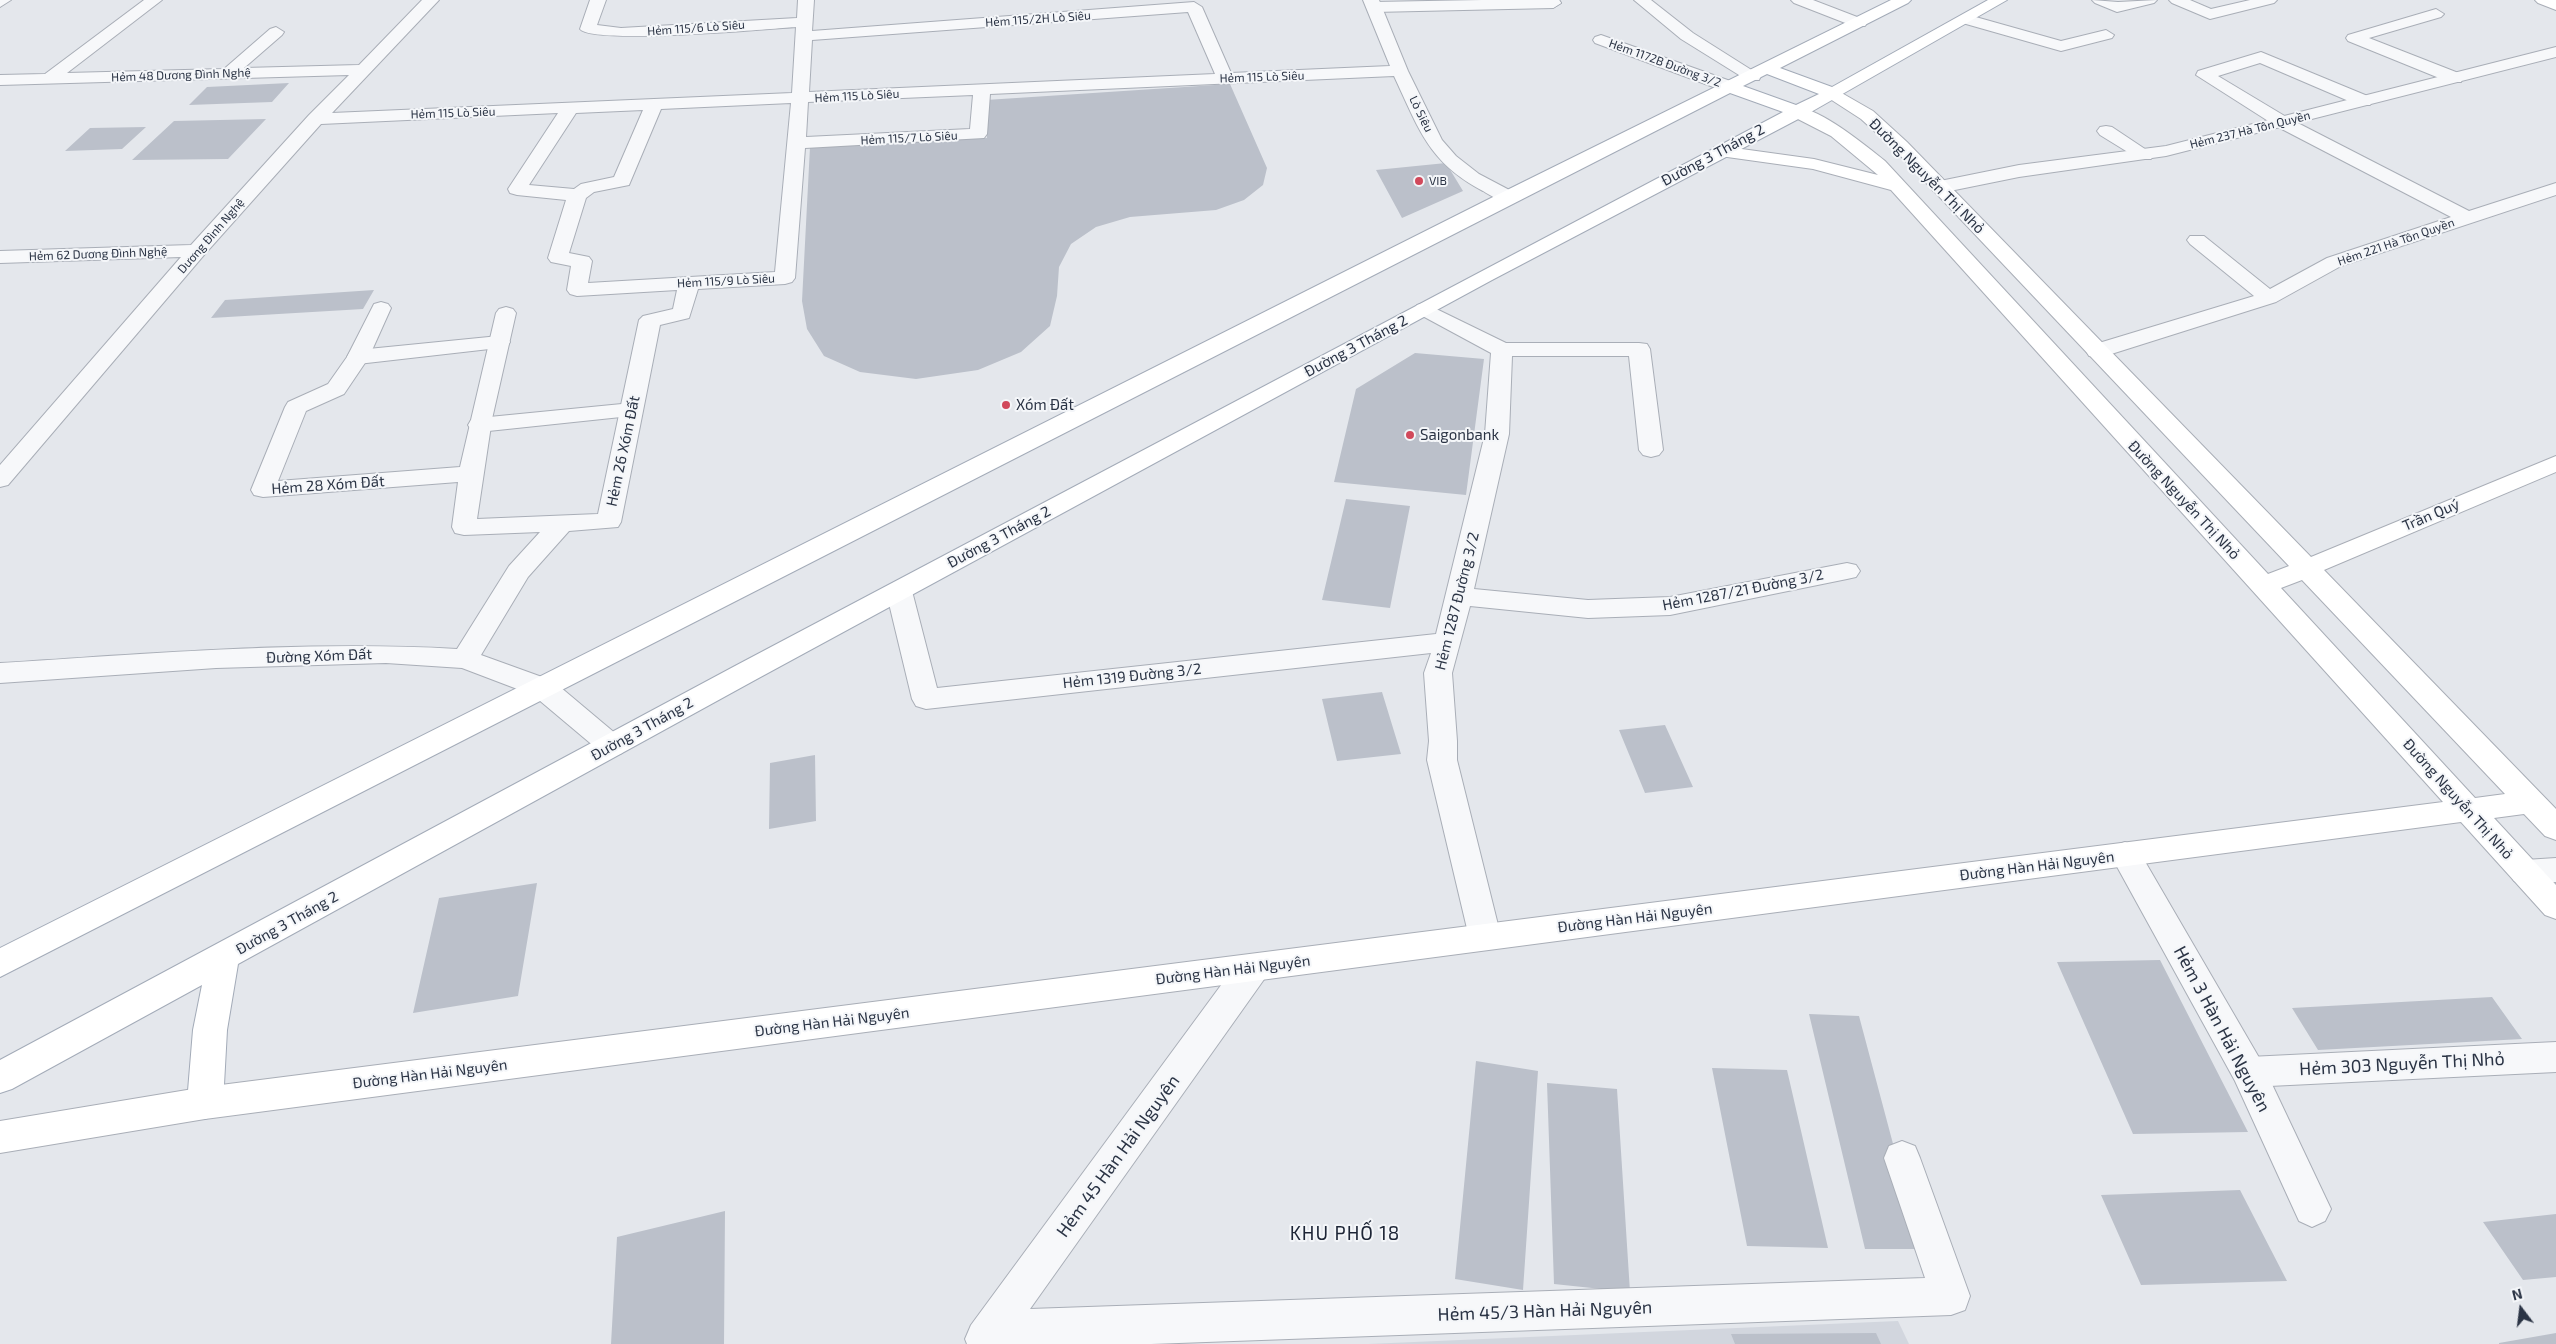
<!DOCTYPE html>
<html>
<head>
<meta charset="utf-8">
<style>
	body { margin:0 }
	#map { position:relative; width:2556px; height:1344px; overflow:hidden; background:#e4e7ec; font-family:"Exo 2",sans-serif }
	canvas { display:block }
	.north { position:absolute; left:2496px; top:1284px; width:50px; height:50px; -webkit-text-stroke:4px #f4f6f9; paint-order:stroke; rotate:345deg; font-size:14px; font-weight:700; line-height:20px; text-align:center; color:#2b3445 }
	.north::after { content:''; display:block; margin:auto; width:18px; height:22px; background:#2b3445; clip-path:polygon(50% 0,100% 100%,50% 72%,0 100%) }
</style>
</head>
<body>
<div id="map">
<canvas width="2556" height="1344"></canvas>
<div class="north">N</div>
</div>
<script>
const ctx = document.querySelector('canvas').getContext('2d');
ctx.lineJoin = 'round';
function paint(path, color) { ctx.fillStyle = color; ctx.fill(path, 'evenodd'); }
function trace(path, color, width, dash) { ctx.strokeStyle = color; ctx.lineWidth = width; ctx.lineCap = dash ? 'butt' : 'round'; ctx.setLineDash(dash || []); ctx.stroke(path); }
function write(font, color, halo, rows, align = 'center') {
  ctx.font = font + ' "Exo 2",sans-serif'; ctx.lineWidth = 4; ctx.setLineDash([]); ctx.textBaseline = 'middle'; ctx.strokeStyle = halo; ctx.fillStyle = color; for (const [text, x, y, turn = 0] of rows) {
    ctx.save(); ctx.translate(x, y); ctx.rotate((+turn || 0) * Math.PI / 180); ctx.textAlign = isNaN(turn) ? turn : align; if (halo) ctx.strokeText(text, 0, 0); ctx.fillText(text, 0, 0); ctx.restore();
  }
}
paint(new Path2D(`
	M1898 1321 1909 1344H1368Z`), '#d2d6de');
paint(new Path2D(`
	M289 83 272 102 189 105 207 87Z
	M1230 84 1267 168 1263 185 1244 200 1216 210 1130 217 1096 227 1071 244 1059 267 1057 296 1050 326 1021 352 978 370 916 379 860 372 824 356 807 329 802 301 810 147 987 138 986 100Z
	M266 119 228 159 132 160 174 121Z
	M146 127 122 149 65 151 90 128Z
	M1446 163 1463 191 1402 218 1376 170Z
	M374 290 363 309 211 318 225 300Z
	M1415 353 1484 359 1466 495 1334 482 1356 389Z
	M1346 499 1410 506 1390 608 1322 600Z
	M1382 692 1401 754 1337 761 1322 699Z
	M1665 725 1693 787 1645 793 1619 730Z
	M815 755 816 821 769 829 770 763Z
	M537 883 518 996 413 1013 439 898Z
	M2160 960 2248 1132 2133 1134 2057 962Z
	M2492 997 2522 1039 2318 1050 2292 1008Z
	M1809 1014 1859 1016 1921 1249H1865Z
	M1476 1061 1538 1071 1523 1290 1455 1279Z
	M1712 1068 1787 1070 1828 1248 1747 1246Z
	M1547 1083 1617 1089 1630 1292 1554 1284Z
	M2240 1190 2287 1281 2141 1285 2101 1195Z
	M725 1211 724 1344H611L617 1237Z
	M2556 1214V1277L2523 1280 2483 1222Z
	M1876 1333 1881 1344H1735L1731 1334Z
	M2556 1333V1344H2499V1343Z`), '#bbc0ca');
const lane = new Path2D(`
	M1482 0H1559L1561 3 1553 8 1374 12 1366 7 1374 2Z
	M2092 0 2118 2 2157 0 2154 3 2117 12 2095 3Z
	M2169 0H2190L2211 9 2250 0H2277L2274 3 2210 19 2172 3Z
	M2436 9 2444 14 2441 17 2369 38 2461 74 2463 78 2461 82H2449L2348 41 2346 38 2348 35Z
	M1965 14 2061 41 2106 30 2114 35 2112 38 2061 51 1959 22 1957 19Z
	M1601 35 1736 83 1738 87 1736 91H1724L1595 43 1593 40 1595 37Z
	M2261 52 2370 97 2373 101 2370 105H2358L2260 63 2218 76 2288 118 2469 211 2556 183V195L2341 266 2276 302 2105 356 2097 357 2089 356 2086 351 2089 346 2254 296 2190 244 2187 240 2190 236H2204L2270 289 2327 258 2451 217 2276 126 2196 75 2198 71Z
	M2106 126 2112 127 2154 155 2151 159H2139L2100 135 2097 131 2100 127Z
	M499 336 507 337 510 342 507 347 358 364 350 362 347 357 350 352 358 350Z
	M632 403 640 405 643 410 640 415 479 432 471 430 468 425 471 420 479 418Z
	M2556 858V882L2525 884 2514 881 2509 872 2514 863 2525 860Z
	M2556 1042V1072L2249 1087 2237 1083 2232 1072 2237 1061 2249 1057Z`);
const street = new Path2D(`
	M0 0H11L0 7Z
	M144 0H162L67 73 224 69 270 29 276 27 284 32 282 35 244 68 359 65 422 0H439L332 113 792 93 796 27C768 29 592 45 580 29L590 0H606L597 25 621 28 797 18 798 0H814L812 31 1194 2 1202 7 1231 73 1390 66 1363 0H1379L1408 71 1442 140 1456 156 1479 174 1515 193 1517 197 1515 201C1503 204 1493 197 1483 191 1428 162 1419 129 1394 76L990 94 987 134 984 138 805 148 795 278 792 282 785 284 698 289 689 318 660 325 621 522 618 527 569 531 528 577 481 655 553 681 622 739 626 746 622 753 612 757 602 753 533 695 462 668 386 663 216 668 0 683V663C152 654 305 640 457 649L509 566 540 532 464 535 455 533 452 527 458 482 263 497 254 495 251 490 285 407 288 402 328 384 347 357 374 304 381 302 388 304 391 308 369 357 344 394 306 411 278 481 460 467 496 313 499 309 506 307 513 309 516 313 492 419 477 519 598 514 639 320 643 316 673 309 677 290 577 296 570 294 567 290 571 266 551 262 548 258 566 200 517 195 510 193 508 189 558 113 321 124 204 255 8 485 0 487V465L181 257 0 263V251L191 245 309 115 349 75 0 85V75L45 74ZM1188 12 1215 74 809 92 812 40ZM973 95 970 129 806 137 808 102ZM791 103 775 272 588 283 592 261 589 257 569 253 586 198 594 192 629 185 661 109ZM643 110 614 177 581 184 574 189 529 185 576 113Z
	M1543 0H1559L1561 3 1553 8 1548 6Z
	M1634 0H1651L1693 33 1761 76 1759 80H1747L1681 39Z
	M1791 0H1813L1865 20 1867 23 1865 26H1853L1794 3Z
	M2556 47V57L2166 156 2019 177 1940 193 1933 191 1931 187 1933 183 1940 181 2019 165 2166 146Z
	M1424 303 1506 343H1639L1647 344 1650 349 1663 450 1659 455 1651 457 1643 455 1639 450 1629 356H1512L1509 434 1474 589 1588 600 1670 597 1847 563 1856 565 1860 571 1856 577 1847 579 1670 615 1588 618 1470 606 1452 673 1457 741V760L1501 937 1496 946 1485 950 1474 946 1469 937 1427 760 1429 741 1424 673 1431 653 926 709 916 706 912 699 886 591 890 585 899 582 908 585 912 591 937 688 1436 634 1485 434 1491 353 1417 313 1414 309 1417 305Z
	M2125 842 2136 846 2261 1061 2331 1209 2325 1221 2312 1227 2299 1221 2235 1081 2110 854 2114 846Z
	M1253 954 1265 958 1269 968 1265 978 1030 1309 1925 1278 1884 1158 1889 1146 1902 1141 1915 1146 1920 1158 1970 1296 1965 1310 1951 1315 1151 1344H967L965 1339 971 1325 1241 958Z`);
const secondary = new Path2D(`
	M2535 0H2556V10L2538 3Z
	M1833 88 1873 111 1907 142 2311 557 2556 456V472L2324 570 2556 809V840L2545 836 2524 814 2494 818 2556 885V919L2545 915 2461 822 205 1119 0 1153V1121L205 1087 2443 802 1891 190 1813 169 1720 156 1714 155 1711 151 1714 147 1720 146 1814 159 1878 175 1831 136 1792 116 1789 112 1792 108C1815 103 1867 147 1885 161L2268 574 2289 566 1895 150 1861 119 1827 97 1825 93 1827 89ZM2302 580 2505 794 2475 798 2281 588Z`);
const primary = new Path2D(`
	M1891 0H1911L1908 3 1780 68 1832 87 1988 0H2007L1804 116 1492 280 755 680 238 964 227 1030 223 1103 218 1114 205 1119 192 1114 187 1103 193 1030 202 985 12 1089 0 1093V1060L735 666 1783 112 1730 93 0 977V948L1501 193ZM1767 74 1819 94 1796 105 1743 86Z`);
trace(lane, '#a9aeb7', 2);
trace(street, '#a9aeb7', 2);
trace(secondary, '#a9aeb7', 2);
trace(primary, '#a3abb8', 2);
paint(lane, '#f7f8fa');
paint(street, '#f7f8fa');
paint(secondary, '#fff');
paint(primary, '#fff');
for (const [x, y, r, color] of [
	[1419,181,5,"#d1495b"],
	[1006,405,5,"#d1495b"],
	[1410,435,5,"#d1495b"]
]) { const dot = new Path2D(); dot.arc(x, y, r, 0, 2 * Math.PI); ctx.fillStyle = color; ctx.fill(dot); trace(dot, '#f4f6f9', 2); }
write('12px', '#2b3445', '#f4f6f9', [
	["Hẻm 115/2H Lò Siêu",1038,19,-4],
	["Hẻm 115/6 Lò Siêu",696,28,-4],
	["Hẻm 1172B Đường 3/2",1665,63,20],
	["Hẻm 48 Dương Đình Nghệ",181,75,-2],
	["Hẻm 115 Lò Siêu",1262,77,-2],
	["Hẻm 115 Lò Siêu",857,96,-3],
	["Hẻm 115 Lò Siêu",453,113,-2],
	["Lò Siêu",1421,114,64],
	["Hẻm 237 Hà Tôn Quyền",2250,130,-14],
	["Hẻm 115/7 Lò Siêu",909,138,-3],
	["Dương Đình Nghệ",211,236,-49],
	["Hẻm 221 Hà Tôn Quyền",2396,242,-19],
	["Hẻm 62 Dương Đình Nghệ",98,254,-2],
	["Hẻm 115/9 Lò Siêu",726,281,-3]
]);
write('12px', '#2b3445', '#f4f6f9', [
	["VIB",1429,181]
], 'left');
write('15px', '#2b3445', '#f4f6f9', [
	["Đường 3 Tháng 2",1713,155,-28],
	["Đường Nguyễn Thị Nhỏ",1927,176,45],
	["Đường 3 Tháng 2",1356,346,-28],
	["Hẻm 26 Xóm Đất",623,451,-78],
	["Hẻm 28 Xóm Đất",328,485,-4],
	["Đường Nguyễn Thị Nhỏ",2184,500,47],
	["Trần Quý",2431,515,-23],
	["Đường 3 Tháng 2",999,537,-28],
	["Hẻm 1287/21 Đường 3/2",1743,590,-11],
	["Hẻm 1287 Đường 3/2",1457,601,-76],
	["Đường Xóm Đất",319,656,-2],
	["Hẻm 1319 Đường 3/2",1132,676,-6],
	["Đường 3 Tháng 2",642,729,-29],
	["Đường Nguyễn Thị Nhỏ",2458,799,48],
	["Đường Hàn Hải Nguyên",2037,866,-7],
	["Đường Hàn Hải Nguyên",1635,918,-7],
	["Đường 3 Tháng 2",287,923,-29],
	["Đường Hàn Hải Nguyên",1233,970,-7],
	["Đường Hàn Hải Nguyên",832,1022,-7],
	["Đường Hàn Hải Nguyên",430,1074,-7]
]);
write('15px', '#2b3445', '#f4f6f9', [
	["Xóm Đất",1016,405],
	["Saigonbank",1420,435]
], 'left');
write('18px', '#2b3445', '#f4f6f9', [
	["Hẻm 3 Hàn Hải Nguyên",2222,1029,62],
	["Hẻm 303 Nguyễn Thị Nhỏ",2402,1064,-3],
	["Hẻm 45 Hàn Hải Nguyên",1118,1156,-54],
	["Hẻm 45/3 Hàn Hải Nguyên",1545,1311,-2]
]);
ctx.letterSpacing = '1px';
write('19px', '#1d2536', '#f4f6f9', [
	["KHU PHỐ 18",1345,1234]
]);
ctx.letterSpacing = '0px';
</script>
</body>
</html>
